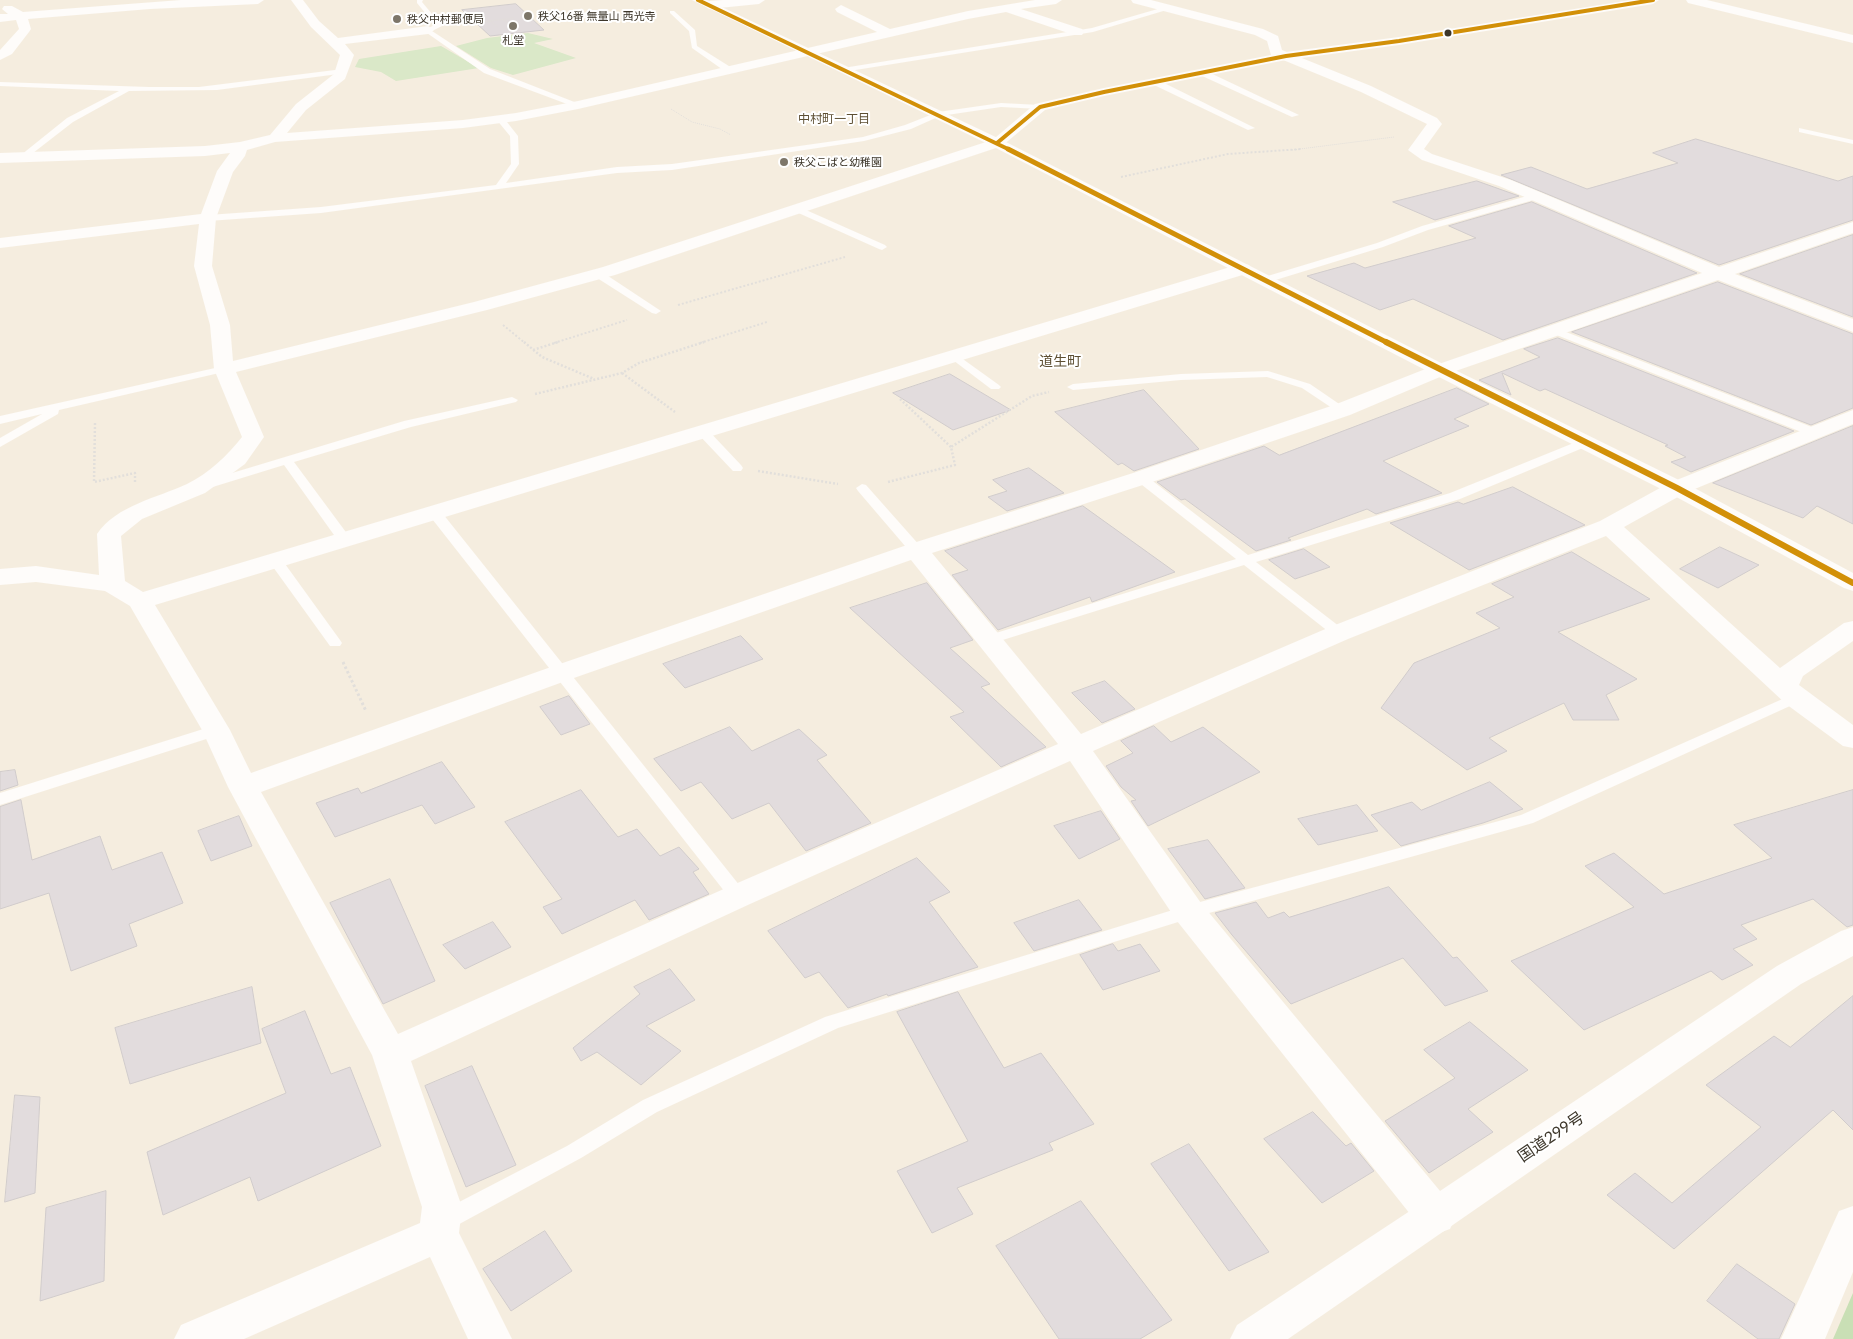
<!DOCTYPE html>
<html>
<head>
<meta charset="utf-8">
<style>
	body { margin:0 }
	canvas { display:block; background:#f5eddf }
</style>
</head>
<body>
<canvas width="1853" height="1339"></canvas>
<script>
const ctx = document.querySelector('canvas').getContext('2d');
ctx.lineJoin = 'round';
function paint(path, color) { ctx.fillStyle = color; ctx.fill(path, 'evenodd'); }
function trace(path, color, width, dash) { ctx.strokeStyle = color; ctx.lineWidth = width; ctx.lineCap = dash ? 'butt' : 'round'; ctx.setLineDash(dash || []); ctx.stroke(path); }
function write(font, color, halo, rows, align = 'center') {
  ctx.font = font + ' Lato,"Noto Sans JP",sans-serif'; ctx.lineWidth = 4; ctx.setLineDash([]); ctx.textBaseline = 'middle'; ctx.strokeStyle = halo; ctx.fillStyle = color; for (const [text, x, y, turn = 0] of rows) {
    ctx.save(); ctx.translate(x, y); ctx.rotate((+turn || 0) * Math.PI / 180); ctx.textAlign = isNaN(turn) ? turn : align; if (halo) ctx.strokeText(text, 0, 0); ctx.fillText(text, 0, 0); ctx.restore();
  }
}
paint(new Path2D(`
	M528 33 553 39 534 43 576 58 513 75 491 68 456 46 487 38Z
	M441 46 479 68 396 81 381 72 355 67 359 59Z`), '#dae8c8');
paint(new Path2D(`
	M1853 1293V1339H1833Z`), '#c9dfb5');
const building = new Path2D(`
	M516 4 544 30 490 36 462 10Z
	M1696 139 1838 181 1853 176V220L1719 265 1501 175 1531 167 1587 189 1678 163 1653 153Z
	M1477 181 1519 196 1435 220 1393 202Z
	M1532 202 1697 273 1503 340 1413 299 1380 310 1307 276 1354 263 1365 268 1476 238 1449 226Z
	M1853 235V317L1740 274Z
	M1718 282 1853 334V408L1811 425 1572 332Z
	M1558 338 1794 431 1691 472 1671 462 1686 457 1665 446 1668 445 1545 389 1540 391 1502 373 1511 395 1479 380 1540 357 1524 349Z
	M950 374 1011 410 953 430 893 393Z
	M1457 388 1489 404 1454 419 1469 426 1383 461 1442 493 1376 514 1367 509 1288 538 1291 540 1256 551 1185 499 1181 500 1157 482 1264 446 1279 455Z
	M1144 390 1199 449 1134 471 1122 463 1118 465 1055 412Z
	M1853 426V524L1817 506 1803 518 1713 483Z
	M1029 468 1064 493 1007 511 988 497 1007 491 993 480Z
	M1513 487 1585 525 1469 570 1390 523 1458 502 1463 504Z
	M1083 506 1175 572 1092 602 1090 597 998 630 952 575 968 570 945 551Z
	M1720 547 1759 565 1718 588 1680 569Z
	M1304 549 1330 567 1295 579 1269 560Z
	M1572 552 1650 599 1558 632 1637 679 1606 695 1619 720H1573L1564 703 1489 738 1507 751 1467 770 1381 708 1414 663 1500 628 1476 613 1514 597 1492 584Z
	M927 583 973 640 950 648 990 684 981 687 1046 747 1001 767 950 717 964 712 850 608Z
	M741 636 763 659 685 688 663 664Z
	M1105 681 1135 709 1102 723 1072 693Z
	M569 696 590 724 561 735 540 707Z
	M1154 726 1171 742 1203 727 1260 772 1148 826 1131 801 1136 800 1121 787 1106 766 1133 753 1121 741Z
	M730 727 752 751 799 729 827 755 817 760 871 823 806 851 769 803 732 819 701 782 681 791 654 759Z
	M442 762 475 807 435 824 422 805 335 837 316 803 358 788 361 793Z
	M15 770 18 785 0 791V772Z
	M1490 782 1523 809 1483 823 1401 846 1371 815 1412 802 1421 810Z
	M581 790 618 837 637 829 660 856 679 847 699 869 693 872 709 894 649 920 635 900 562 934 543 907 562 899 505 822Z
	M1853 790V925L1847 927 1813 899 1741 925 1757 939 1733 949 1753 965 1722 980 1711 971 1584 1030 1511 961 1634 907 1585 866 1614 853 1664 894 1772 858 1734 825Z
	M21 800 32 860 100 836 112 870 162 852 183 903 129 924 137 946 71 971 49 893 0 909V807Z
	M1357 805 1378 831 1318 845 1298 819Z
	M1101 811 1120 839 1079 859 1054 826Z
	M239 816 252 846 211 861 198 831Z
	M1208 840 1245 888 1205 899 1168 849Z
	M917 858 950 892 929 902 978 967 888 996 887 994 848 1008 819 972 805 978 768 931Z
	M390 879 435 981 383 1004 330 903Z
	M1389 887 1453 958 1457 957 1488 991 1445 1006 1403 958 1291 1004 1232 935 1215 913 1256 902 1268 918 1284 912 1289 917Z
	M1079 900 1102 930 1034 951 1014 923Z
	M493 922 511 947 465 969 443 945Z
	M1113 944 1118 951 1140 944 1160 971 1103 990 1080 955Z
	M670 969 695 1000 646 1026 681 1051 641 1085 597 1052 581 1061 573 1048 640 994 634 987Z
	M252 987 261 1043 130 1084 115 1028Z
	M958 992 1004 1068 1041 1053 1094 1124 1049 1143 1053 1150 957 1188 973 1214 932 1233 897 1171 968 1141 897 1012Z
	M1853 996V1130L1833 1110 1674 1249 1607 1195 1635 1173 1672 1203 1761 1127 1706 1085 1774 1036 1790 1047Z
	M305 1011 331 1074 350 1067 381 1146 258 1201 250 1177 163 1215 147 1152 286 1093 262 1029Z
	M1470 1022 1528 1070 1468 1109 1493 1132 1429 1173 1385 1121 1455 1078 1424 1050Z
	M472 1066 516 1165 466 1187 425 1086Z
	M15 1095 40 1097 35 1193 5 1202Z
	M1313 1112 1346 1146 1351 1143 1374 1171 1322 1203 1264 1139Z
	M1189 1144 1269 1252 1229 1271 1151 1164Z
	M106 1191 104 1281 40 1301 46 1208Z
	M1081 1201 1172 1320 1140 1339H1059L996 1246Z
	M545 1231 572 1271 511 1311 483 1269Z
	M1737 1264 1795 1304 1779 1339H1758L1707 1301Z`);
paint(building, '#e2dcdd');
trace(building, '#d1cccc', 1);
trace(new Path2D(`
	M503 20 512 25
	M490 21 498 27
	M474 23 514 18
	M671 109 692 122 720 129 731 135
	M1292 150 1394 137`), '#e2dfdb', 1, [1, 1]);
trace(new Path2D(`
	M1121 177 1228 154 1302 149
	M678 305 845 257
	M503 325 525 343
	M554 343 627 320
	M700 343 767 322`), '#e2dfdb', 2, [2, 2]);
trace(new Path2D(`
	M524 342 542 357 594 379
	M533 350 558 342
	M622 373 675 412
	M535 394 622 373 639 363 704 342
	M900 399 951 447
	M95 423 94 482 135 473V483
	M758 471 838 484
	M888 482 955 465 951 447 1032 396 1049 392`), '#e2dfdb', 2.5, [2, 2]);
trace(new Path2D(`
	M343 662 366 711`), '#e2dfdb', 3, [2.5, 2.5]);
paint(new Path2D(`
	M417 0H423L422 2 442 26 432 31 490 69 582 105 575 107 484 73 427 33 426 29 435 25 417 3Z
	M1168 6 1171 8 1170 9 1093 32 843 72 839 70 843 68 1092 28Z
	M670 11H674L695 30 697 46 732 68V72H726L692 48 689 31 670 13Z
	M343 69H346V73L217 90 129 91 73 122 24 160 21 159V155L67 118 119 91 0 86V82L149 87H199Z
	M1200 71H1206L1299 115 1292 117 1200 75Z
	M1152 80H1158L1255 128 1248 130 1152 84Z
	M1001 103 1040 105 1044 107 1040 109 1001 107 940 116 911 129 864 141 672 170 617 173 321 213 208 221 203 218 208 215 321 207 496 185 511 164 510 136 496 119 500 117H503L518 136 519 164 506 183 617 167 672 164 863 137 905 125 938 112Z
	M1799 128 1853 140V144L1799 132Z
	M1534 194 1537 195V199L1428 230 1383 247 1269 282H1261L1260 280 1261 278 1377 243 1422 226Z
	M797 206 885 245 887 247 882 250 879 249 794 211V207Z
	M598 271 602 272 661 311 656 314 652 313 594 276V272Z
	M1553 327 1817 429 1819 432 1813 436 1809 435 1549 332 1548 330Z
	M953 352 999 385 1001 387 999 389H991L949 357 948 355 949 353Z
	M224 366 230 369 228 371 59 410 58 414 0 447V438L42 414 0 424V416Z
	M1268 371 1310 384 1348 410 1342 414 1338 412 1302 388 1267 377 1181 380 1073 390 1067 387 1073 384 1181 374Z
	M512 397 518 400 516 402 411 427 294 462 351 539 349 542H339L284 465 203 490 197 486 199 483 404 421Z
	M702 427 706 428 741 465 743 468 741 471H733L698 434 696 431Z
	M1586 438 1590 439 1592 442 1590 445 1460 499 1256 562 1344 630 1346 633 1344 636H1334L1244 565 993 643H983L981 640 983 637 1236 559 1137 481 1135 478 1137 475H1145L1248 555 1450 493Z
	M862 484 866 485 921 547 923 550 921 553H911L858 491 856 488Z
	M434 508 439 509 744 891 747 896 744 901 738 902 732 901 429 515 428 512 429 509Z
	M275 556 280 557 340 640 342 643 340 646H330L268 560Z
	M1796 693 1801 695 1804 698 1801 701 1533 823 1191 918 838 1028 657 1112 581 1158 452 1228 444 1231 436 1228 433 1221 436 1214 567 1146 643 1100 825 1017 1189 905 1521 815Z
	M216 725 222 726 224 730 222 734 0 805V793Z`), '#fefcfa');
paint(new Path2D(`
	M181 0H264L258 4 150 9 28 19 31 29 29 32 12 54 0 60V50L19 29 16 20 0 22V14H8L2 9 4 6H12L23 12Z
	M291 0H303L319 21 338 38 428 26 434 30 428 34 345 44 354 55 345 79 306 110 287 133 463 120 516 113 578 101 877 32 837 12 835 9 841 5 890 29 968 11 1035 0H1062L1056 4 1021 9 1082 29 1084 32 1082 35H1074L1006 12 968 19 578 109 516 121 463 128 275 142 247 150 245 156 233 172 216 218 212 266 230 325 233 361 474 302 603 267 992 140H1002L1005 143 1002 146 615 275 487 310 236 372 264 437 245 464 205 493 142 519 121 536 125 581 143 592 1237 265 1243 264 1249 265 1252 269 1249 273 155 605 230 730 251 773 551 667 907 545 1133 473 1334 405 1433 366 1702 273 1499 186 1422 160 1408 150 1427 124 1361 92 1271 55 1267 41 1255 35 1133 3 1131 0H1151L1263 29 1278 36 1282 50 1371 86 1437 118 1442 124 1424 149 1432 154 1511 180 1719 267 1853 222V233L1735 274 1853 319V332L1718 280 1447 374 1350 415 1149 483 932 553 1081 734 1330 627 1600 521 1669 483 1853 410V424L1685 493 1624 527 1780 668 1844 623 1853 621V641L1803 676 1799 685 1853 725V748L1843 746 1786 704 1606 536 1348 639 1093 751 1201 903 1450 1203 1456 1216 1450 1229 1436 1234 1422 1229 1177 921 1070 761 750 904 411 1061 462 1207 459 1233 512 1339H468L430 1257 244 1339H174L181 1325 420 1223 422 1207 372 1055 228 787 202 730 130 606 105 591 36 582 0 585V569L36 566 99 575 97 534C117 505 157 498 187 484 208 474 228 455 242 437L214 369 210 325 194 266 199 224 0 248V238L201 214 217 171 230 153 205 156 0 163V153L205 146 240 142 270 135 296 104 334 74 340 55 311 27ZM911 560 1058 744 726 888 398 1034 261 792 571 679Z
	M723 0H765L759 4 709 9 703 5 709 1Z
	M1686 0H1707L1853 35V43L1688 3Z
	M1853 1206V1272L1825 1339H1781L1839 1211Z`), '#fefcfa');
paint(new Path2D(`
	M1631 0H1659L1653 4 1399 45 1286 60 1104 96 1045 110 1002 146H992L989 143 1035 104 1104 88 1286 52 1399 37Z`), '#fefcfa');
paint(new Path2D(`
	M692 0H707L1002 140 1447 366 1685 483 1853 573V591L1844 588 1669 493 1433 374 992 146Z`), '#fefcfa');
paint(new Path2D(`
	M1853 927V956L1801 984 1288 1339H1230L1237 1325 1422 1203 1777 966 1841 931Z`), '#fefcfa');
trace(new Path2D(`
	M698 0 1010 150
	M997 143 1040 107 1104 92 1286 56 1399 41 1653 0`), '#d29008', 4);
trace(new Path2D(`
	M1008 149 1388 343`), '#d29008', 5);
trace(new Path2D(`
	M1386 342 1677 488 1853 583`), '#d29008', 6);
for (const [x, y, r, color] of [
	[528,16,5,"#7d7669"],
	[397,19,5,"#7d7669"],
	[513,26,5,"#7d7669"],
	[1448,33,4.5,"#3d362a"],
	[784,162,5,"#7d7669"]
]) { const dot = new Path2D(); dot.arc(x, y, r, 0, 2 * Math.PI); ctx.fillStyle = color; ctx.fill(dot); trace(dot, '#fff', 2); }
write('11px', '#3d362a', '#fff', [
	["秩父16番 無量山 西光寺",538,16],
	["秩父中村郵便局",407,19],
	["札堂",513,40,"center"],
	["秩父こばと幼稚園",794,162]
], 'left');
write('12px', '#5e5034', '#fff', [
	["中村町一丁目",834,119]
]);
write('14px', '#5e5034', '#fff', [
	["道生町",1060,361]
]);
write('16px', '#3d362a', '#fff', [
	["国道299号",1551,1137,-34]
]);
</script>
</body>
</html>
